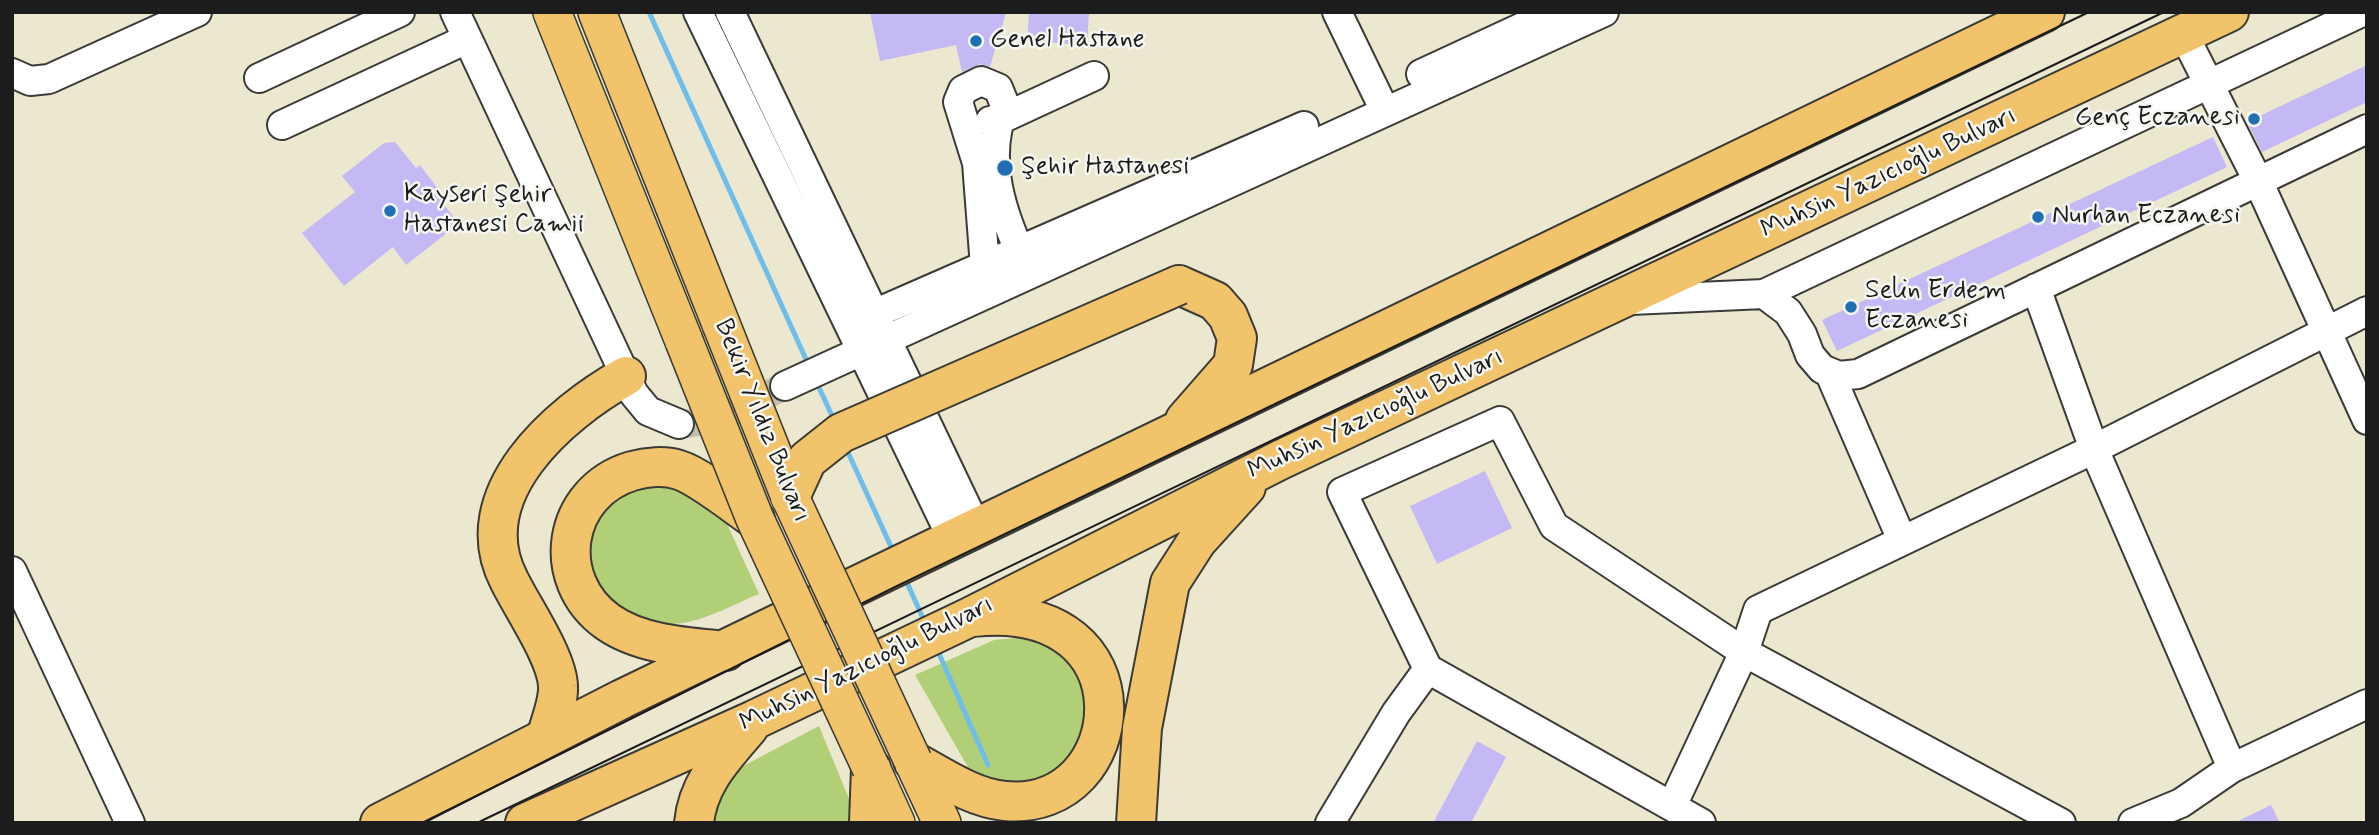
<!DOCTYPE html>
<html>
<head>
<meta charset="utf-8">
<style>
	body { margin:0 }
	#map { position:relative; width:2379px; height:835px; overflow:hidden; background:#ece8d0; font-family:Mynerve,sans-serif }
	canvas { display:block }
	.frame { position:absolute; inset:0; border:14px solid #1c1c1c; pointer-events:none }
</style>
</head>
<body>
<div id="map">
<canvas width="2379" height="835"></canvas>
<div class="frame"></div>
</div>
<script>
const ctx = document.querySelector('canvas').getContext('2d');
ctx.lineJoin = 'round';
function paint(path, color) { ctx.fillStyle = color; ctx.fill(path, 'evenodd'); }
function trace(path, color, width, dash) { ctx.strokeStyle = color; ctx.lineWidth = width; ctx.lineCap = dash ? 'butt' : 'round'; ctx.setLineDash(dash || []); ctx.stroke(path); }
function write(font, color, halo, rows, align = 'center') {
  ctx.font = font + ' Mynerve,sans-serif'; ctx.lineWidth = 5; ctx.setLineDash([]); ctx.textBaseline = 'middle'; ctx.strokeStyle = halo; ctx.fillStyle = color; for (const [text, x, y, turn = 0] of rows) {
    ctx.save(); ctx.translate(x, y); ctx.rotate((+turn || 0) * Math.PI / 180); ctx.textAlign = isNaN(turn) ? turn : align; if (halo) ctx.strokeText(text, 0, 0); ctx.fillText(text, 0, 0); ctx.restore();
  }
}
paint(new Path2D(`
	M657 478 723 515 759 594C731 605 699 625 668 624 615 623 572 570 598 520 601 514 604 505 609 501 621 491 643 485 657 478Z
	M1038 636 1087 672 1083 752 1027 787 973 776 915 675 994 640Z
	M819 726 859 823H715C716 799 727 780 745 765Z`), '#b1cf76');
trace(new Path2D(`
	M649 12 809 366
	M816 381 834 420
	M846 448 893 551
	M904 576 926 625
	M937 649 988 765`), '#6ebee9', 5);
paint(new Path2D(`
	M870 12H1006L990 67 980 64 962 72 956 45 880 61Z
	M1029 12H1089L1087 45 1027 41Z
	M2367 65V102L2262 152 2247 122Z
	M2213 137 2227 167 1837 351 1822 320Z
	M395 142 416 168 420 165 438 189 434 192 453 216 452 229 406 265 393 247 344 286 302 233 355 192 342 176 384 143Z
	M1485 471 1512 528 1437 564 1410 506Z
	M1477 741 1506 757 1471 823H1433Z
	M2271 805 2280 823H2234Z`), '#c4b8f5');
trace(new Path2D(`
	M679 424C716 424 753 401 785 386`), '#c2bfac', 28, [28, 14]);
const minor = new Path2D(`
	M455 12 634 394 648 411 679 424
	M698 12 953 540
	M730 12 977 529
	M1337 12 1385 111
	M2184 35 2258 181 2367 420
	M12 73 30 81 49 79 197 12
	M1421 74 1555 12
	M259 78 400 12
	M990 121 999 120 1094 76
	M282 125 467 39
	M985 267 977 163 958 102 963 90 981 81 998 88 1005 105C984 154 999 206 1020 252
	M2036 288 2094 449 2367 311
	M1764 294 2362 12
	M1631 300 1764 294 1788 312 1802 334 1810 355 1822 369 1839 376 1858 374 2367 129
	M851 324 1304 126
	M1830 374 1902 540
	M785 386 1604 12
	M12 571 130 823
	M1672 806 1744 652 2061 823
	M1330 823 1396 713 1428 669
	M1701 823 1428 669 1342 492 1500 421 1554 526 1744 652 1758 610 2094 449 2232 768 2367 704
	M2133 823 2181 803 2232 768`);
const major = new Path2D(`
	M552 12 684 341
	M597 12 721 324
	M913 761 942 823
	M871 768 896 823`);
const highway = new Path2D(`
	M1179 285 1215 301 1228 316 1237 338 1233 365 1185 420
	M726 651C687 647 641 645 608 622 549 580 562 492 632 471 646 467 665 465 679 470 699 476 736 506 755 519
	M546 738C550 723 559 701 558 686 557 657 522 607 509 580 465 495 558 414 626 376
	M913 761C941 776 972 798 1005 801 1132 813 1153 597 973 617
	M380 823 622 699 2045 12
	M525 823 754 720 968 618 1280 460 2229 12
	M694 823C698 782 724 757 749 727
	M869 823 871 768
	M1136 823 1142 728 1170 583 1197 541 1246 487`);
trace(minor, '#3b3b37', 32);
trace(major, '#3b3b37', 40);
trace(highway, '#3b3b37', 42);
trace(minor, '#fff', 28);
trace(major, '#f1c36a', 37);
trace(highway, '#f1c36a', 38);
trace(new Path2D(`
	M422 823 895 587 2089 12
	M477 823C1040 554 1599 278 2164 12`), '#1c1c1c', 2);
const majorBridge = new Path2D(`
	M721 324 790 497 913 761
	M684 341 755 519 871 768`);
const highwayBridge = new Path2D(`
	M790 497 807 460 841 433 1179 285`);
trace(majorBridge, '#3b3b37', 40, []);
trace(highwayBridge, '#3b3b37', 42, []);
trace(majorBridge, '#f1c36a', 37);
trace(highwayBridge, '#f1c36a', 38);
for (const [x, y, r, color] of [
	[976,41,7,"#1f6fb2"],
	[2254,119,7,"#1f6fb2"],
	[1005,168,9,"#1f6fb2"],
	[390,211,7,"#1f6fb2"],
	[2038,217,7,"#1f6fb2"],
	[1851,307,7,"#1f6fb2"]
]) { const dot = new Path2D(); dot.arc(x, y, r, 0, 2 * Math.PI); ctx.fillStyle = color; ctx.fill(dot); trace(dot, '#f6f6f2', 2.5); }
write('26px', '#1c1c1c', '#f6f6f2', [
	["Genel Hastane",990,41],
	["Genç Eczanesi",2240,119,"right"],
	["Şehir Hastanesi",1021,168],
	["Kayseri Şehir",404,196],
	["Hastanesi Camii",404,226],
	["Nurhan Eczanesi",2052,217],
	["Selin Erdem",1865,292],
	["Eczanesi",1865,322]
], 'left');
write('26px', '#1c1c1c', '#f6f6f2', [
	["Muhsin Yazıcıoğlu Bulvarı",1889,174,-25],
	["Muhsin Yazıcıoğlu Bulvarı",1376,415,-25],
	["Bekir Yıldız Bulvarı",761,421,68],
	["Muhsin Yazıcıoğlu Bulvarı",867,665,-26]
]);
</script>
</body>
</html>
